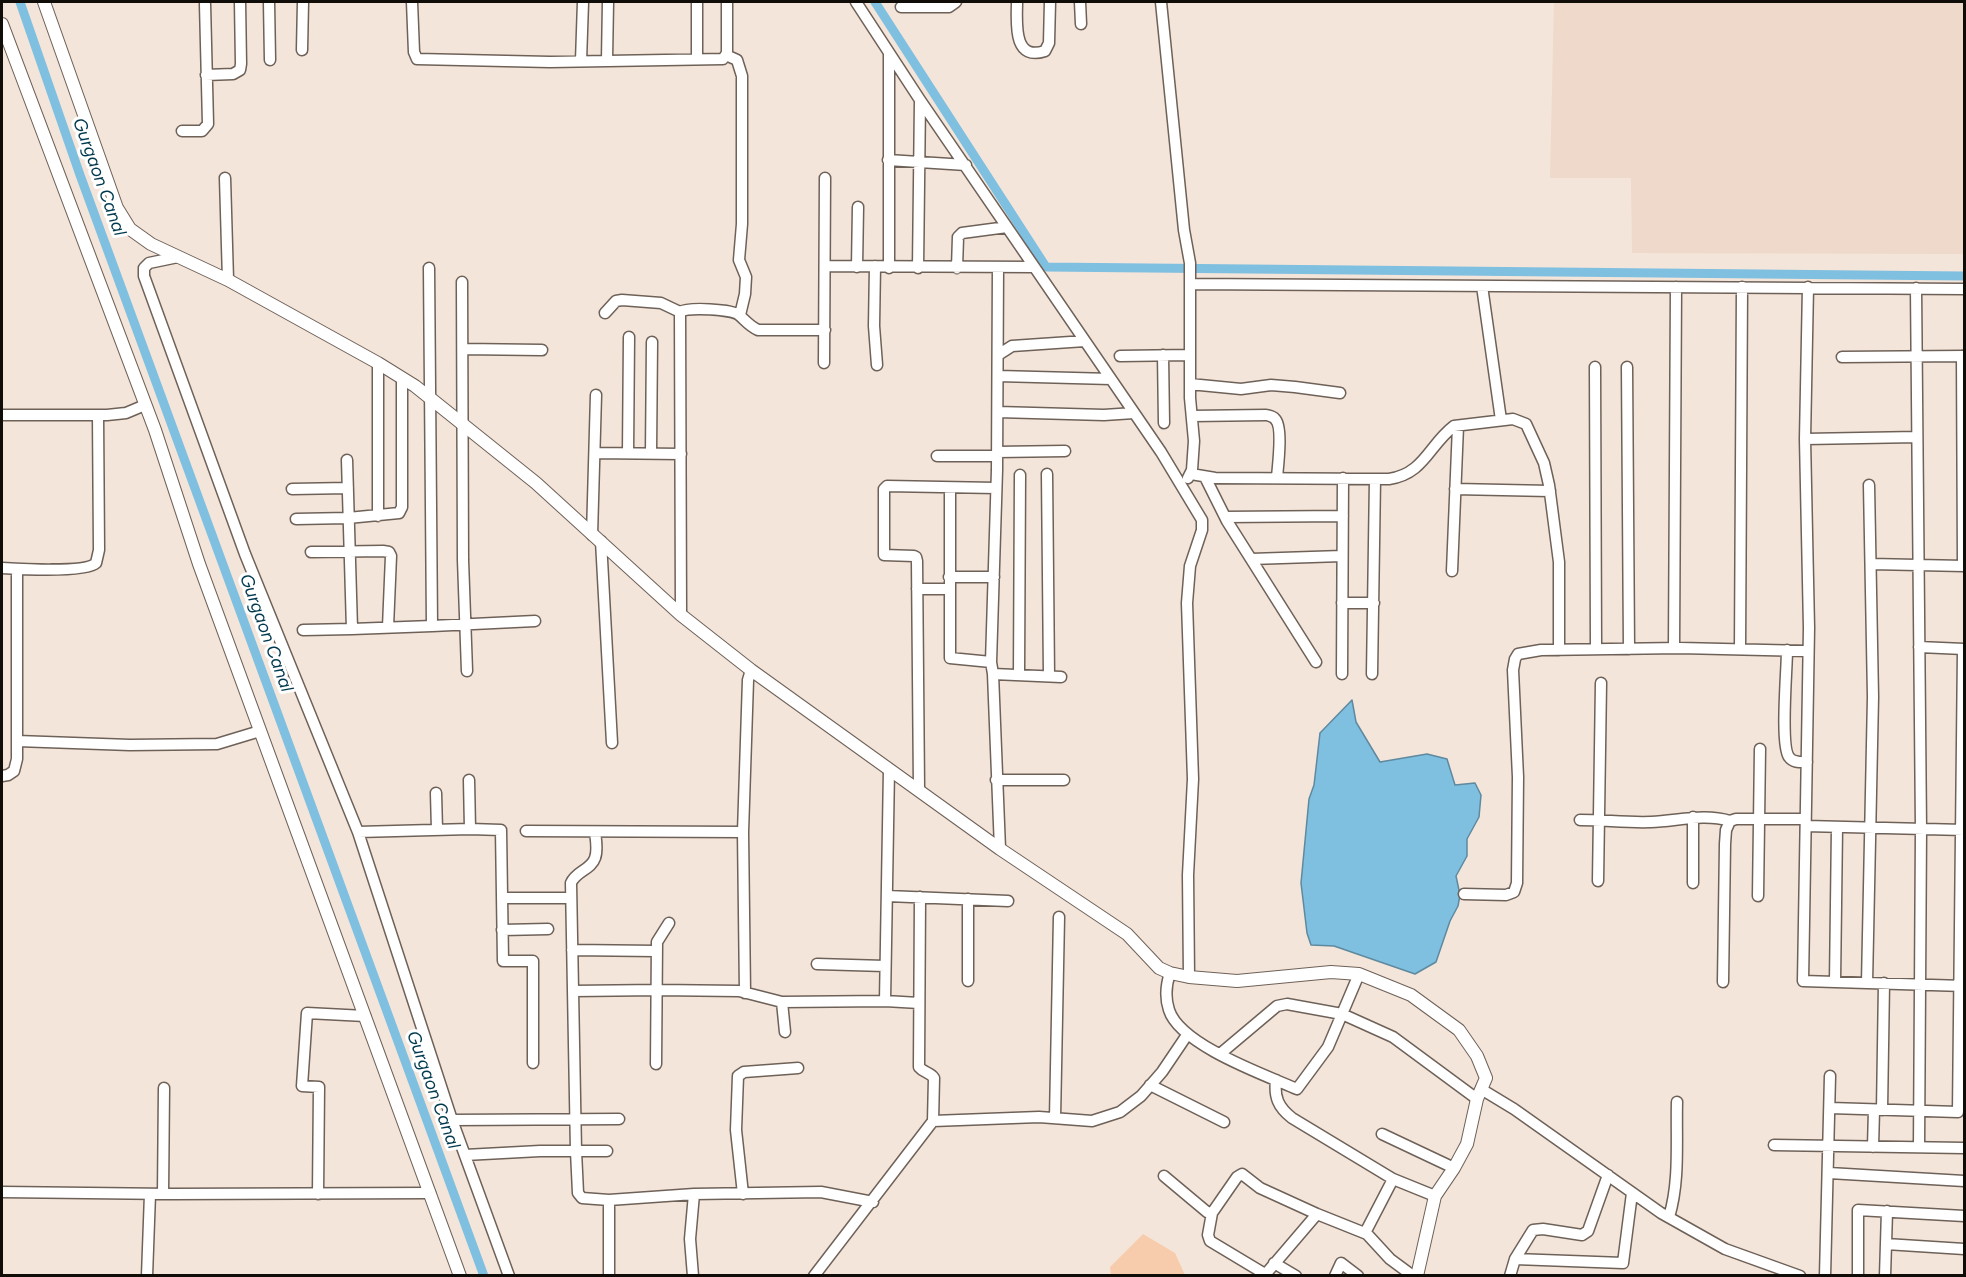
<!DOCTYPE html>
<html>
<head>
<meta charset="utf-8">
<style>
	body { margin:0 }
	#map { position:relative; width:1966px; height:1277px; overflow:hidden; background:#f4e5da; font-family:Figtree,sans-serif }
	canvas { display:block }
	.frame { position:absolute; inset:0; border:3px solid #100c08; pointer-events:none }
</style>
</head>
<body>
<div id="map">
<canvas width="1966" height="1277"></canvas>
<div class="frame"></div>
</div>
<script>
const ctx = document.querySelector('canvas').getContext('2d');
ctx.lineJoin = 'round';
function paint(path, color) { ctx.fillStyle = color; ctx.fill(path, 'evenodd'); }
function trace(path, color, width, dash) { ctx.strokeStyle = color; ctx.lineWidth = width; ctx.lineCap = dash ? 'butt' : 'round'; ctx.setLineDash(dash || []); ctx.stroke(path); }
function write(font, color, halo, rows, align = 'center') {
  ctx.font = font + ' Figtree,sans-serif'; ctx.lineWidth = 6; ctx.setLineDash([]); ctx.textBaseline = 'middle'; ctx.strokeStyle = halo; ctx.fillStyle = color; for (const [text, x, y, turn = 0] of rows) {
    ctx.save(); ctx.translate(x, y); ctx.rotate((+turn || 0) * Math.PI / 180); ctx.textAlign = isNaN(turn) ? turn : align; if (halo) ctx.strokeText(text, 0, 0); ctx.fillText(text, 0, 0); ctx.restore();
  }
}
paint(new Path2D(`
	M1554 2H1964V254L1632 253 1631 178H1550Z`), '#eed9ca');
paint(new Path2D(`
	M1143 1234 1175 1253 1185 1275H1111L1110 1267Z`), '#f7ccac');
const water = new Path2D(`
	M1352 700 1356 722 1380 762 1427 754 1447 759 1455 785 1475 783 1481 795 1479 817 1467 839V856L1456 876 1460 895 1458 906 1450 921 1436 962 1415 974 1334 946 1311 945 1307 933 1301 883 1309 799 1314 785 1320 733Z`);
paint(water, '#7fbfe0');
trace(water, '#5e899f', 1.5);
trace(new Path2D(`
	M20 2 80 175 484 1276
	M875 2 1046 267 1964 276`), '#7fbfe0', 9);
const minor = new Path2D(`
	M269 2 270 60
	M412 2 414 52 417 59 550 62 723 59 727 53V2
	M697 2V59
	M856 2 920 100 1161 452 1202 520V530L1190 566 1187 603 1193 779 1188 875 1189 977
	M1017 2C1017 21 1012 62 1045 51L1049 43 1050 2
	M1080 2 1081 24
	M1161 2 1184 230 1190 263V398L1194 441 1192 470 1188 478
	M901 7H949L956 2
	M302 50 303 2
	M889 54V268
	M726 55 737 60 742 76V224L739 260 746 277 745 294 740 315
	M607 60 608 2
	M581 61 583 2
	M206 75 233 74 240 70 241 64 240 2
	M182 131H202L208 124 205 4
	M888 160 966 165
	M225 178 228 280
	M178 257 149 263 144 268V276L245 554 358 832 452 1120 509 1276
	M825 266 1034 267
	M875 266 874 326 877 365
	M857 267 858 207
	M998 267 997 470 991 662 993 674 1000 849
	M429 268 432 626 535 621
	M918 268 920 100
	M957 268 958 237 962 233 1007 227
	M462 282 463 560 467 671
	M1190 284 1964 289
	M1482 286 1501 420
	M1808 287 1805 439 1809 628 1803 981 1964 986
	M1916 288 1921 829 1919 1147
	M605 313 616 301 622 300 661 303 680 312
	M463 349 542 350
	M998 355 1012 346 1085 341
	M1163 355 1164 423
	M1120 356 1190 355
	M1962 356 1963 566
	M1842 357 1964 356
	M378 363V516
	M824 363 825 178
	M1595 367 1596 649
	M1627 367 1629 649
	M998 376 1111 379
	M1190 384 1241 389 1271 385 1295 387 1340 393
	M998 412 1104 415 1134 413
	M2 415H107L126 413 145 405
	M1192 416 1266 415C1268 415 1274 417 1275 419 1283 426 1278 466 1277 477
	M1805 439 1917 437
	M997 452 1065 451
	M595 453 681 454
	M628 453 629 337
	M651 453 652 342
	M937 456H997
	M1047 474 1049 676
	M1191 474 1215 478 1389 479C1424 474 1429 445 1454 426L1513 419 1526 424 1544 463 1549 485 1559 562V650
	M1205 477 1227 521 1316 662
	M950 488V658L991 662
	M292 489 348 488
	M1455 489 1550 491
	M1225 517 1343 516
	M296 519 348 518 399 513 402 507V379
	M592 535 596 395
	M601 541 612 743
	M311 552 383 551 389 552 391 556 388 627
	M1251 559 1342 556
	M1871 564 1964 566
	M2 568C19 569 86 573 96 563L99 550 98 415
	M1452 571 1458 426
	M949 577H994
	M917 589H949
	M1342 603H1374
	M681 615 680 312C688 307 732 309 739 315 745 320 749 326 758 330H825
	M352 629 432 626
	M303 630 352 629 347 460
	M1919 647 1964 649
	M1674 648 1676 287
	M1740 649 1742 287
	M1787 650C1787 670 1780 745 1789 757 1793 763 1801 762 1807 762
	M1019 673 1020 475
	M993 674 1061 677
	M1342 674 1343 478
	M1372 674 1375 479
	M17 741 130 745 217 744 260 731
	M2 776 8 775 14 771 17 759V569
	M469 780 470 829
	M996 780H1064
	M919 789 917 561 916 557 914 556 884 555V489L887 486 996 488
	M436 793 437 830
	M1693 817V883
	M1580 820C1604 820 1628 823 1651 822 1678 821 1704 813 1730 821
	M1806 826 1964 830
	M526 831 743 832
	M358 832 470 829 501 830 503 961H533V1063
	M595 832C596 840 598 850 595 858 591 870 576 871 571 883L576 1151 578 1193 582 1198 609 1200V1276
	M1598 881 1601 683
	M1464 894 1506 895 1514 892 1517 883 1518 777 1513 670 1515 659 1518 654 1541 650 1680 648 1807 651
	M887 896 1008 901
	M1758 896 1760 749
	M920 897 919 1067C924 1073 930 1072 934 1078L933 1121
	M502 898H571
	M502 930 548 929
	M572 950 656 951
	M817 964 885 966
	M1170 973C1166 985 1165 998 1169 1010 1180 1045 1265 1075 1297 1089L1328 1047 1359 974
	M968 981V899
	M1723 982 1725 844 1726 830 1730 821 1736 819H1805
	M1835 982 1837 827
	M1867 983 1873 697 1869 485
	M573 991 658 990 739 991 782 1002 885 1001 919 1003
	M745 993 743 832 748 680 751 670
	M885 1001 889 769
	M782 1002 785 1032
	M1220 1054 1277 1006 1287 1004 1342 1014 1393 1037 1477 1099
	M656 1064 657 942 669 923
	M1276 1080C1274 1097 1278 1107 1292 1118L1393 1179 1435 1196
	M1150 1085 1224 1122
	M1481 1089 1514 1109 1661 1213 1725 1249 1800 1276
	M1830 1108 1958 1112 1963 649
	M1882 1110 1884 983
	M1055 1118 1059 917
	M452 1120 619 1119
	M1382 1134 1454 1168
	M1774 1145 1964 1148
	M1873 1147 1874 1110
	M465 1155 540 1151H607
	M1829 1173 1964 1181
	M1164 1176 1207 1212 1212 1213 1237 1177 1242 1174 1260 1188 1317 1214 1367 1234 1390 1259 1413 1276
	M2 1192 172 1194 430 1193
	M163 1194 164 1088
	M318 1194 319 1087 302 1086 307 1013 365 1016
	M743 1194 736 1130 738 1076 744 1072 798 1068
	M609 1200 694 1194 821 1192 873 1202
	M1212 1213 1208 1235 1210 1241 1265 1274
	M1669 1217C1680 1181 1676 1140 1677 1102
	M1365 1233 1393 1179
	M1886 1244 1964 1249
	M1515 1259 1623 1263 1632 1193
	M1274 1263 1296 1276
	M147 1276 150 1194
	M693 1276 690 1239 694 1194
	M814 1276 933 1121 1039 1117 1092 1121 1120 1112 1141 1096 1162 1072 1187 1035
	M1264 1276 1317 1214
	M1335 1276 1341 1263 1358 1276
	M1510 1276 1515 1259 1533 1230 1543 1229 1582 1235 1588 1231 1608 1175
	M1825 1276 1830 1076
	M1858 1276V1210L1964 1216
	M1885 1276 1887 1211`);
const tertiary = new Path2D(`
	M44 2 117 208 130 229 151 244 228 280 378 363 415 386 536 483 681 615 751 670 1000 849 1127 934 1159 968 1170 973 1189 977 1237 981 1331 972 1359 974 1411 995 1459 1030 1477 1056 1486 1078 1477 1099 1467 1144 1454 1168 1435 1196 1417 1276
	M2 24 155 430 199 564 460 1276`);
trace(minor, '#6e6158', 13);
trace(tertiary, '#6e6158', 14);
trace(minor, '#fff', 10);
trace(tertiary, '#fff', 12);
write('italic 18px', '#00394f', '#fff', [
	["Gurgaon Canal",99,177,70],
	["Gurgaon Canal",266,633,70],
	["Gurgaon Canal",433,1090,70]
]);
</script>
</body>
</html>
